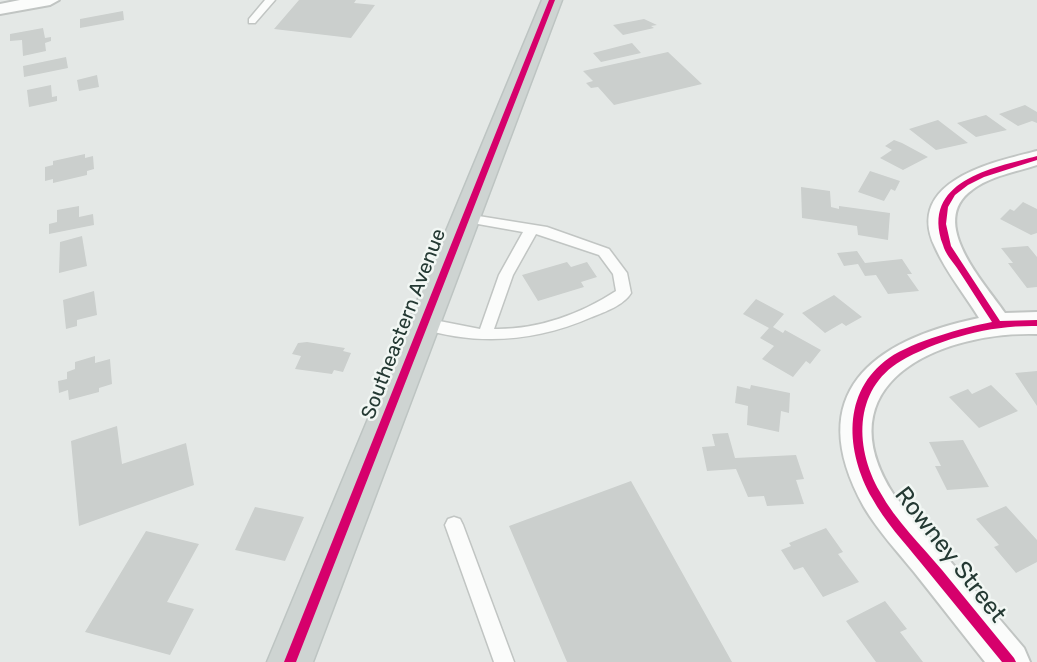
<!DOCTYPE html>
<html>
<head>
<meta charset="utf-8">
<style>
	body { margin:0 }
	canvas { display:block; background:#e4e8e6 }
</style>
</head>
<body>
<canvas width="1037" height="662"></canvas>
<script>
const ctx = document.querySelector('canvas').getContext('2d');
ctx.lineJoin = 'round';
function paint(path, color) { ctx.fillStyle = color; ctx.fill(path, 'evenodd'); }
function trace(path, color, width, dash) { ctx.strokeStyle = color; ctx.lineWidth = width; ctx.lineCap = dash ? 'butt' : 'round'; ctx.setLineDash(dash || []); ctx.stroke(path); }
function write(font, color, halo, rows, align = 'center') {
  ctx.font = font + ' Rubik,sans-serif'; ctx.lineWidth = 5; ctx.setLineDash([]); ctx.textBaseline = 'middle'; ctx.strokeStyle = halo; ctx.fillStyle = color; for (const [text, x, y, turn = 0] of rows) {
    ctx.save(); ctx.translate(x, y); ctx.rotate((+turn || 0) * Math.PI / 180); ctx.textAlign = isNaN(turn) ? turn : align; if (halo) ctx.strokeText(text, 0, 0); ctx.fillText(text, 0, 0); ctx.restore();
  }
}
paint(new Path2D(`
	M299 0H356L354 3 375 5 351 38 274 29Z
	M123 11 124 20 80 28V19Z
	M644 19 657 25 651 26 654 28 623 35 613 25Z
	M43 28 45 38 51 37V41L45 43 46 51 23 56 22 40 10 41V34Z
	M632 43 641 53 601 62 593 53Z
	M668 52 702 84 614 105 598 87 591 88 586 83 593 81 583 71Z
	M66 57 68 68 24 77 23 66Z
	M97 75 99 87 79 91 77 80Z
	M51 85 52 97 57 96V101L29 107 27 90Z
	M1025 105 1037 112V123L1032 121 1018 126 999 114Z
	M986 115 1007 130 976 137 957 123Z
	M938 120 968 143 936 150 909 129Z
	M894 140 902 143 928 157 903 170 880 158 892 150 885 146Z
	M85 154V158L93 156 94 169 87 171V175L53 183V179L45 181V167L53 165V161Z
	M870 171 900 181 895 191 891 189 884 201 858 192Z
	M801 187 830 191 831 207 839 209V206L890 213 888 240 858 235 857 226 802 218Z
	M1023 202 1037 209V233L1031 235 1000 219 1010 209 1014 211Z
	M79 206V217L93 214 94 225 49 234V224L57 222V210Z
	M82 236 87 266 59 273 60 242Z
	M1028 246 1037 257V287L1027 288 1008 263H1013L1001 248Z
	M857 251 865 263 902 259 912 274H907L919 291 888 294 876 275 865 276 858 264 844 266 837 253Z
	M567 262 571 267 587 262 597 277 581 282 584 287 538 301 522 275Z
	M94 291 97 315 77 320V326L66 329 63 300Z
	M834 295 862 317 846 326 842 323 825 333 802 313Z
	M756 299 784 314 773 327 783 333 785 330 821 350 810 364 806 361 793 377 762 359 774 346 760 338 769 328 743 314Z
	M307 342 345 348 343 351 351 353 343 372 334 370 332 374 295 369 301 356 292 354 298 343Z
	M95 356V363L110 359 112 384 99 388V392L69 400 68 390 59 393 58 381 67 379V372L75 369V362Z
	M1037 371V406L1015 373Z
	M751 385 790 393 789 413 781 411 779 432 747 425 748 406 735 403 737 386 750 389Z
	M991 385 1018 411 979 428 949 397 968 389 972 394Z
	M117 426 122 464 186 443 194 485 79 526 71 441Z
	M728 433 735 458 796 455 804 479 796 480 804 504 767 506 764 496 748 497 736 469 707 471 702 447 715 446 712 434Z
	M963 440 989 487 947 490 935 466H941L929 442Z
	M631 481 732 662H567L509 526Z
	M1006 506 1037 540V562L1016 573 994 547 999 545 976 519Z
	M255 507 304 517 285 561 235 550Z
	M826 528 843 552 838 554 859 582 823 597 803 567 794 570 781 550 791 546 789 543Z
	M146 531 199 544 167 602 194 609 170 655 85 632Z
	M885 601 907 629 900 632 923 662H876L846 621Z`), '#cbcfcd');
const lane = new Path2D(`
	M265 0H275L255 23H249V19Z
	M466 214 547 227 609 249 627 273 631 293C624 305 605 312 592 317 535 342 478 346 419 328L417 324 424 318 480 329 499 275 523 232 461 221 459 218 461 215ZM536 234 599 255 613 274 616 291C581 314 537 330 494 329L513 275Z
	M454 517 460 519 463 525 514 662H494L445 525 448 519Z`);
const street = new Path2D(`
	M20 0H59L50 5 0 14V4Z
	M1037 151V165C1016 172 990 176 972 190 927 222 984 282 1005 313L1037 312V334C942 331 821 382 894 495L1024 648 1030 662H985C961 632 938 602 914 572 897 551 878 531 864 507 801 393 873 340 979 318 965 295 946 272 935 247 904 181 993 162 1037 151Z`);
const primary = new Path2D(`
	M542 0H562L313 662H267Z`);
trace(lane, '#c1c5c3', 3);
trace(street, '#c1c5c3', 4);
trace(primary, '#bdc4c2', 3);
paint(lane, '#fbfcfb');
paint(street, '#fbfcfb');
paint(primary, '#ced4d2');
paint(new Path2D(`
	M549 0H555L296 662H284Z
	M1037 156V160L984 177 968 185 955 195 948 207 946 224 951 246 1000 321 1037 320V326C992 325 946 337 906 358 854 385 853 445 880 492 896 521 921 545 942 570 966 599 990 629 1014 658L1016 662H1002C975 629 948 596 921 563 904 542 885 522 872 498 846 452 841 392 889 358 914 341 962 328 992 322 980 304 969 286 957 268 952 261 945 253 943 245 920 181 992 168 1037 156Z`), '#d6006c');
write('20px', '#243933', '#f2f7f4', [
	["Southeastern Avenue",404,324,-69]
]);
write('24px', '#243933', '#f2f7f4', [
	["Rowney Street",950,555,52]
]);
</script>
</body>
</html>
